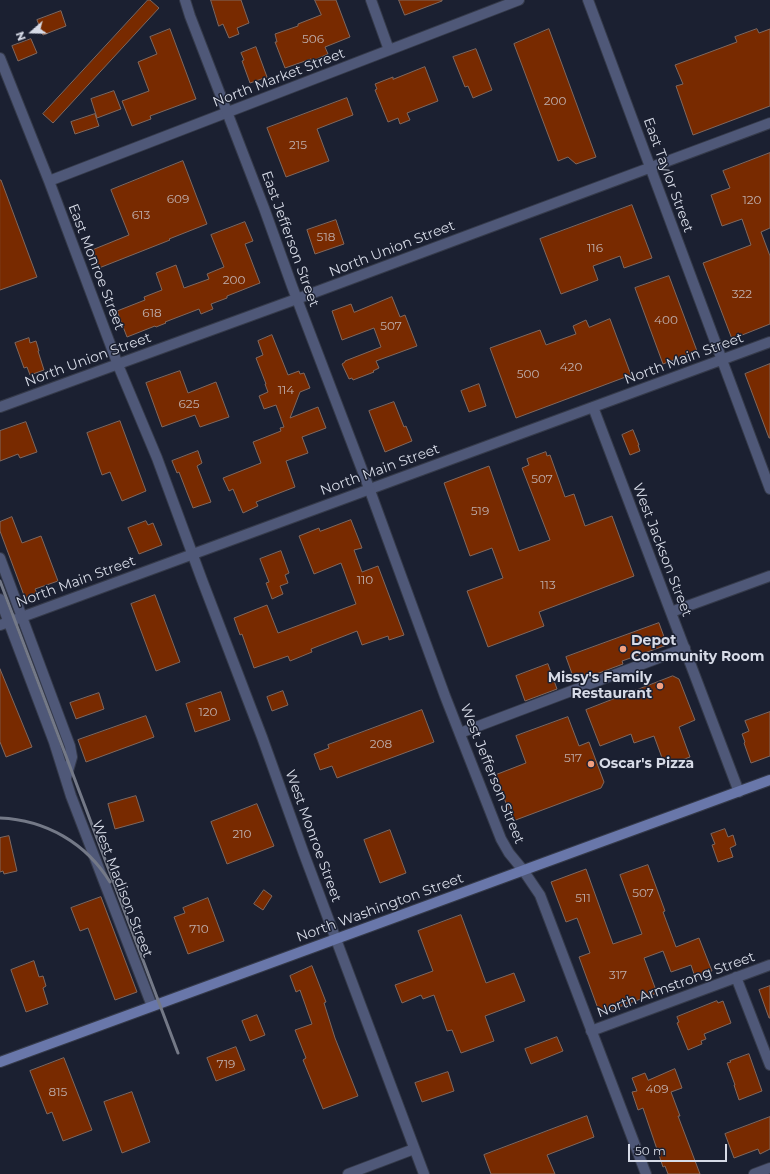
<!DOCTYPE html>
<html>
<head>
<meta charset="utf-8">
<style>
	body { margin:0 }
	#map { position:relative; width:770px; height:1174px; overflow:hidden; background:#1b2031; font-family:Montserrat,sans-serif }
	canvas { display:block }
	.north { position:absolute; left:12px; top:12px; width:40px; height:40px; -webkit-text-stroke:3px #1b2031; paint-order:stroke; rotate:250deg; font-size:11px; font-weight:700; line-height:16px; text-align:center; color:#d7dbe7 }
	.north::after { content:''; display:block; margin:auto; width:14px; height:18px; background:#d7dbe7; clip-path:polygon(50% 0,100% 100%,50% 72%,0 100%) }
	.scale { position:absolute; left:628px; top:1144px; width:99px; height:18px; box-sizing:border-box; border:2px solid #d7dbe7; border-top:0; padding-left:5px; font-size:12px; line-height:14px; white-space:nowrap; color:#d7dbe7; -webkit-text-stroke:3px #1b2031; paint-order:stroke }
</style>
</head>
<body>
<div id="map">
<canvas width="770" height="1174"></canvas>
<div class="north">N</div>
<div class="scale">50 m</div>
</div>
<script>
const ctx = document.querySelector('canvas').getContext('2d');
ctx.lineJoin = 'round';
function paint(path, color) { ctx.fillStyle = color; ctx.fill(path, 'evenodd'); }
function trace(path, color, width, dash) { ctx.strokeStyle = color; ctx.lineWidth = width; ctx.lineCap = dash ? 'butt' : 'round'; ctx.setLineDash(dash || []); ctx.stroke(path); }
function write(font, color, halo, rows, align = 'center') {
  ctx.font = font + ' Montserrat,sans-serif'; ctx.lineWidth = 3; ctx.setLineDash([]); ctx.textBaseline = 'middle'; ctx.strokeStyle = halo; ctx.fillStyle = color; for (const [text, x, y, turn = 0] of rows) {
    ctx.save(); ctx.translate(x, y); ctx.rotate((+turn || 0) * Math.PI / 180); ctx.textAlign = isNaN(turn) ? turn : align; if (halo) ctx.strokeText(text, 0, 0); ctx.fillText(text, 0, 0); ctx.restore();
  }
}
const building = new Path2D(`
	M148 0H150L159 8 53 123 43 114Z
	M211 0H241L249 23 237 28 239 34 229 38 223 24 219 26Z
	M315 0H336L350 37 325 47 328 54 312 61 311 59 285 68 275 42H277L275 34 298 26V24L321 15Z
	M399 0H442V1L405 15Z
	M61 11 66 26 43 35 37 20Z
	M170 29 196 99 150 116 151 119 132 126 122 101 149 91 138 62 157 54 150 37Z
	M549 29 596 157 576 164 568 157 558 161 514 44Z
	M757 29 759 33 770 29V106L693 135 676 86 683 84 675 65 737 42 735 37Z
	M31 39 37 53 18 61 12 46Z
	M256 47 267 77 250 83 242 61 244 60 241 53Z
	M476 49 492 90 473 98 468 86 465 87 453 57Z
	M425 67 438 101 407 113 410 120 400 124 398 118 388 122 375 90 377 89 375 84 393 77V79Z
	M114 91 121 109 97 118 91 99Z
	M347 98 353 115 317 129 329 161 286 177 267 128Z
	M95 114 99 126 75 134 71 122Z
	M770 153V228L761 232 770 256V324L732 339 703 263 751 245 742 219 722 226 711 195 730 188 723 171Z
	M183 161 207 224 169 239 170 240 99 268 92 250 129 235 111 190Z
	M0 180H1L37 277 0 290Z
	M632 205 652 258 624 268 620 256 593 266 598 280 561 294 540 239Z
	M336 220 344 244 315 254 307 230Z
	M245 222 253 241 245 244 260 283 227 296V298L211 304 213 309 201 314 199 309 165 322 166 323 156 327 155 326 127 337 117 311 145 300 144 297 162 290 156 273 176 265 184 288 209 279 207 274 224 267 211 235Z
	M669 276 697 351 663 364 635 288Z
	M392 297 400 317 405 315 417 346 376 361 379 368 373 371 374 372 353 380 352 378 349 379 342 364 345 362V361L381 347 374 328 342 340 332 311 351 304 354 312Z
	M610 319 631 375 516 418 490 348 540 330 546 345 576 334 573 326 586 320 589 327Z
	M272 335 288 375 299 371 300 374 304 373 310 388 300 392 290 418 318 407 326 428 302 437 308 453 286 461 295 487 256 502 258 506 243 513 233 489 229 491 223 478 261 463 253 442 281 431 280 428 284 427 276 405 264 409 259 396 268 392 265 384H266L256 358 263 355 258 341Z
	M29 338 30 343 36 341 39 351H38L44 370 30 375 27 367 24 368 15 343Z
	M770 364V438H769L745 374Z
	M180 371 188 393 216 382 229 417 200 427 195 415 162 427 146 383Z
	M479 384 486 406 469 412 461 391Z
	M394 402 404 427 406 426 412 441 385 452 369 411Z
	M120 421 146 491 122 501 110 472 102 475 87 433Z
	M26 422 37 452 20 458 18 454 0 461V431Z
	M633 430 639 445H638L640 451 630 455 622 435Z
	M198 451 202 463 197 466 211 502 193 508 179 472 177 473 172 461Z
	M546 452 547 456 550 455 565 497 574 494 585 526 612 516 634 576 539 612 544 626 488 647 467 591 503 578 492 548 470 556 444 483 489 466 519 551 550 540 522 468 529 465 527 459Z
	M12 517 22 543 41 536 58 581 35 589 37 593 25 598 0 531V522Z
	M351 520 362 548 354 550 362 572 378 566 404 635 389 640 388 636 362 645 357 631 311 649 312 652 290 661 288 656 254 668 242 634 240 635 234 618 267 605 278 633 356 604 341 563 314 574 299 536 319 528 320 531Z
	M146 521 148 525 153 523 162 545 139 554 128 528Z
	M281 551 289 573 285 575 288 583 280 586 283 594 272 599 266 583 269 582 260 559Z
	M155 595 180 662 156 671 131 604Z
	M659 623 667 645 622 661 623 664 575 682 566 657Z
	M548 664 557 689 525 701 516 676Z
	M0 669 32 747 6 757 0 742Z
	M673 676 679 679 695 720 679 727 690 757 665 766 654 736 634 743 631 734 600 746 586 710Z
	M283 691 288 705 272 711 267 697Z
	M221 692 230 720 195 732 186 704Z
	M99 693 104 709 76 719 70 703Z
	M422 710 434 742 337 778 332 766 320 770 314 754 329 748 328 745Z
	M770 712V756L751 763 744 743 745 742 742 734 749 731 745 721Z
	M146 716 154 737 86 762 78 740Z
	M568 717 579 746 589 742 604 782 601 788 513 821 495 775 526 763 516 736Z
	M136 796 144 821 115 829 108 804Z
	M257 804 274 846 227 864 211 822Z
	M725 829 728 837 733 835 736 845 730 848 733 857 718 862 712 845 715 844 711 834Z
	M390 830 406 873 380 883 364 840Z
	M9 836 17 871 4 874 3 871 0 872V838Z
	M648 865 665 911 663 912 676 947 699 938 712 971 695 977 691 965 671 972 663 951 644 958 657 993 600 1014 579 957 590 953 577 918 566 922 551 882 586 869 613 944 642 934 620 875Z
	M264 890 272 896 263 910 254 904Z
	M101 897 137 992 115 1000 88 928 80 931 71 908Z
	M208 898 224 941 188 954 174 917 185 913 183 908Z
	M461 915 486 983 514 973 525 1001 485 1016 494 1041 461 1053 452 1030 447 1031 434 995 423 999 421 995 402 1003 395 985 433 971 418 931Z
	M34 961 39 977 43 976 46 986 43 988 48 1004 26 1012 11 970Z
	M312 966 326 1002 324 1003 335 1038 358 1096 323 1109 303 1060 306 1058 295 1030 312 1024 300 990 296 992 290 976Z
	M770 986V1018H769L759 990Z
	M717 1001 718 1003 723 1001 731 1023 704 1034 706 1039 701 1041 702 1044 688 1050 677 1023 679 1022 677 1017Z
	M257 1015 265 1035 250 1041 242 1021Z
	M557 1037 563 1051 531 1064 525 1049Z
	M236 1047 245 1070 216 1081 207 1058Z
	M749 1054 762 1091 739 1100 734 1085H735L727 1063 731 1062 730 1061Z
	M64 1058 92 1130 63 1141 52 1112 47 1114 30 1071Z
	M675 1069 682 1088 671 1092 680 1116H678L700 1174H668L665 1166 663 1167 643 1108 638 1110 632 1092 637 1091 632 1078 645 1073 648 1080Z
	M448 1072 454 1091 422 1102 415 1083Z
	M132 1092 150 1142 122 1153 104 1102Z
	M587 1116 594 1137 547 1155 555 1174H491L484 1155Z
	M770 1117V1149L760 1154 758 1149 734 1158 725 1134Z`);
paint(building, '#782a00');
trace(building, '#80685e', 1);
const minor = new Path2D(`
	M371 0 389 50
	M588 0 770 489
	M0 58 49 181 118 365 157 458 202 580 262 737 304 854 424 1174
	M49 181 519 0
	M0 407 313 293 770 123
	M593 407 739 792
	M0 558 70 746 72 757 66 778
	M0 599 54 742 71 796 152 1006
	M671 612 770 576
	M0 625 770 342
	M460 733 685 648
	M736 977 770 1065
	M591 1031 770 965
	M348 1174 414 1149
	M754 1174 770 1168`);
const tertiary = new Path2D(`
	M185 0 190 16 264 208 292 286 369 488 445 696 501 839 509 853 523 870 540 895 646 1174`);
const secondary = new Path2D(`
	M0 1062 770 780`);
trace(minor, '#353a4a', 12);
trace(tertiary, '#353a4a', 12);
trace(secondary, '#353a4a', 12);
trace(minor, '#4f5878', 10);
trace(tertiary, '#4f5878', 10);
trace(secondary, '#6977aa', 10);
trace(new Path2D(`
	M0 581 178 1053
	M0 818C46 820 86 843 110 882`), '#747987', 3);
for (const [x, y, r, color] of [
	[623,649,4,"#f2a080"],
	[660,686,4,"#f2a080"],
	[591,764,4,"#f2a080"]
]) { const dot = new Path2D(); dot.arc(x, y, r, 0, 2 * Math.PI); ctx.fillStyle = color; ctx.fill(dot); trace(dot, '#1b2031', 1.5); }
write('12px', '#bfafad', null, [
	["506",313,39],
	["200",555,101],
	["215",298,145],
	["609",178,199],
	["120",752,200],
	["613",141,215],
	["518",326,237],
	["116",595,248],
	["200",234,280],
	["322",742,294],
	["618",152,313],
	["400",666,320],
	["507",391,326],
	["420",571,367],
	["500",528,374],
	["114",286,390],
	["625",189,404],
	["507",542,479],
	["519",480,511],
	["110",365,580],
	["113",548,585],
	["120",208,712],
	["208",381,744],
	["517",573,758],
	["210",242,834],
	["507",643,893],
	["511",583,898],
	["710",199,929],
	["317",618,975],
	["719",226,1064],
	["409",657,1089],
	["815",58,1092]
]);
write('14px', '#d7dbe7', '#1b2031', [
	["North Market Street",279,78,-21],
	["East Taylor Street",668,175,70],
	["East Jefferson Street",290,239,70],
	["North Union Street",392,249,-21],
	["East Monroe Street",96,267,69],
	["North Main Street",684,359,-20],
	["North Union Street",88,360,-20],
	["North Main Street",380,470,-20],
	["West Jackson Street",662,550,69],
	["North Main Street",76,582,-20],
	["West Jefferson Street",492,774,68],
	["West Monroe Street",313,836,70],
	["West Madison Street",122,889,69],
	["North Washington Street",380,908,-20],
	["North Armstrong Street",676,985,-20]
]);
write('bold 14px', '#d7dbe7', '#1b2031', [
	["Depot",631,641],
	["Community Room",631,657],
	["Missy's Family",652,678,"right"],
	["Restaurant",652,694,"right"],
	["Oscar's Pizza",599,764]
], 'left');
</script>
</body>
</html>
